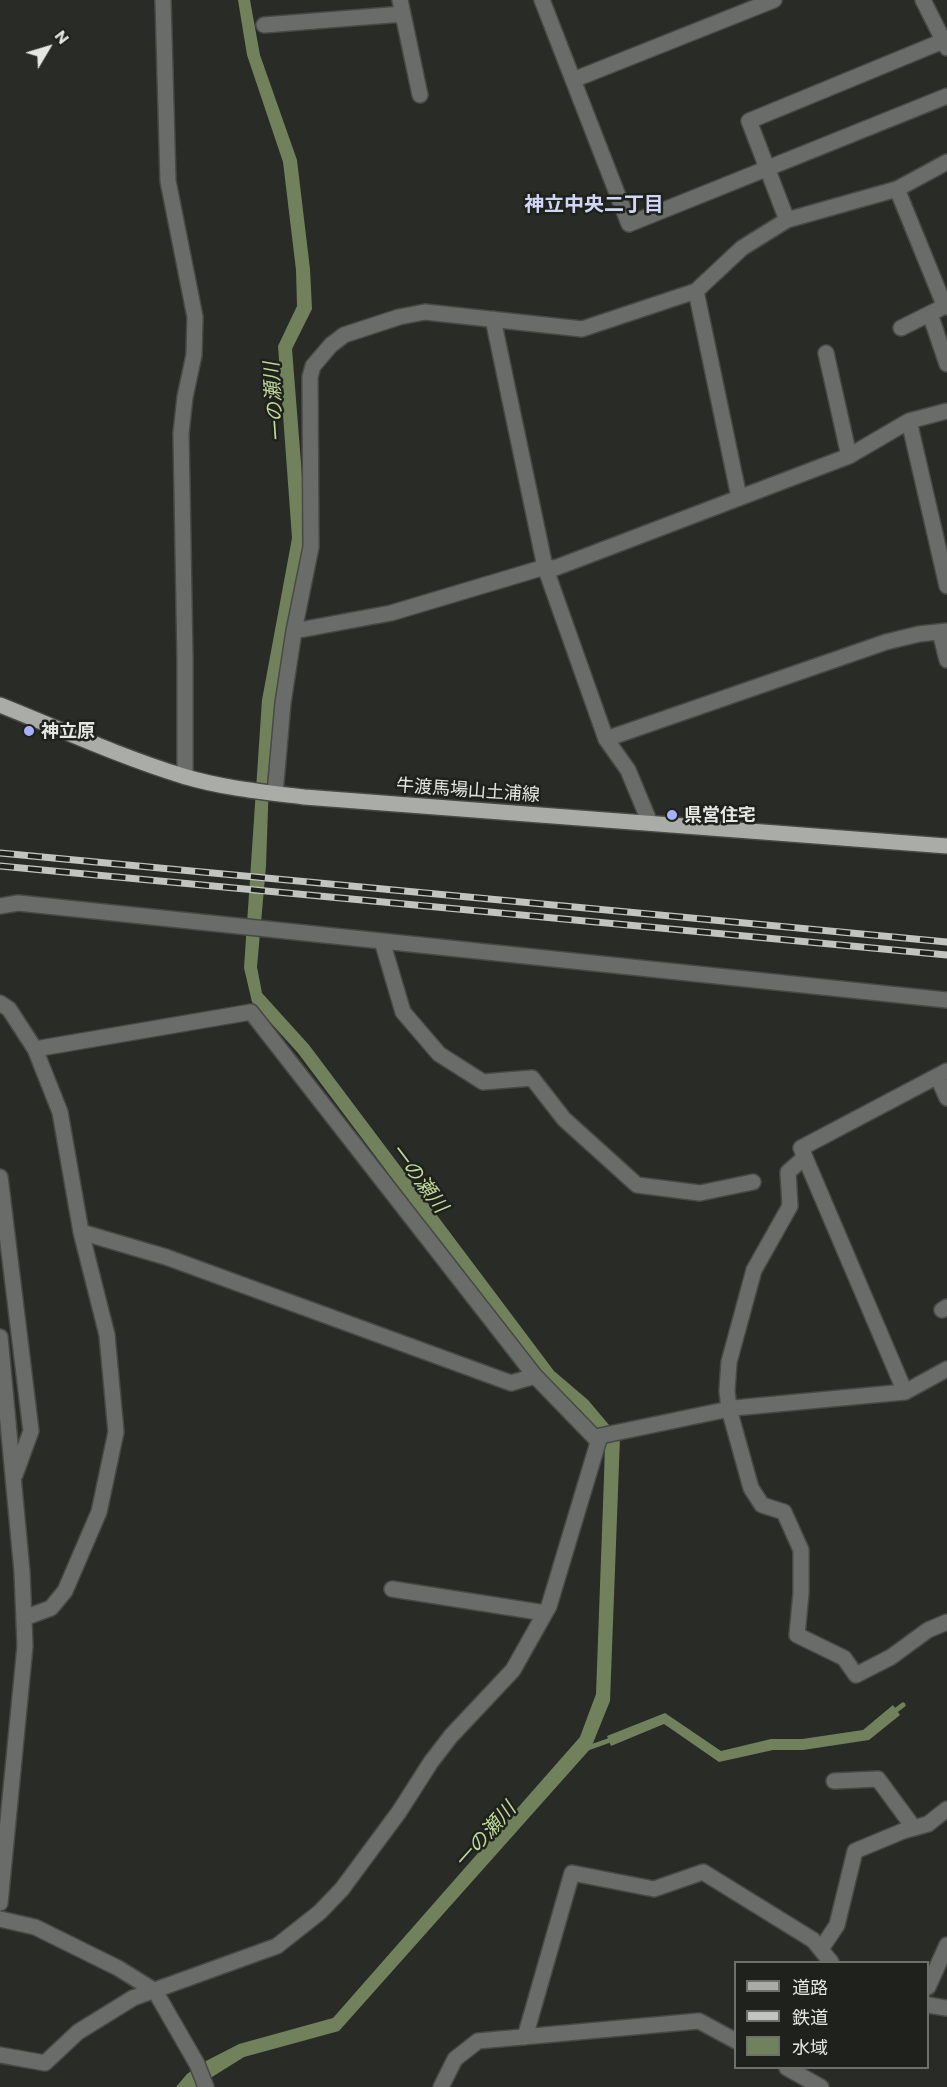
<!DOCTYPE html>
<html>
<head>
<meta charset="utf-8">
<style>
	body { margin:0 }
	#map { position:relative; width:947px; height:2087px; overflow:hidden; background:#292b26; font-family:Commissioner,"Noto Sans JP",sans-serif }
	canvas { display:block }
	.legend { position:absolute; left:734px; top:1961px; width:195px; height:108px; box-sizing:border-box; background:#1f211c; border:2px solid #6e706c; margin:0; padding:8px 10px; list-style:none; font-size:18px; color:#e5e7e3 }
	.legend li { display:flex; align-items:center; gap:12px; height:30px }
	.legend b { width:30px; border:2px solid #6e706c }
	.north { position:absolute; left:18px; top:18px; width:60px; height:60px; -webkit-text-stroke:4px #1f211c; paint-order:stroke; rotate:52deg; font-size:16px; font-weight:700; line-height:24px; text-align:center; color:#e5e7e3 }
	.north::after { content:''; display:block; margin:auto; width:21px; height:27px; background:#e5e7e3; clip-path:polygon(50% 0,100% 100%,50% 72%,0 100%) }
</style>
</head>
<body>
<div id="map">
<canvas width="947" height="2087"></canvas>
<ul class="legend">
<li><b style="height:8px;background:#aaada7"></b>道路</li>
<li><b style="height:8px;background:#c2c4c0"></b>鉄道</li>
<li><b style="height:16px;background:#71815c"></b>水域</li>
</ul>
<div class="north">N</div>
</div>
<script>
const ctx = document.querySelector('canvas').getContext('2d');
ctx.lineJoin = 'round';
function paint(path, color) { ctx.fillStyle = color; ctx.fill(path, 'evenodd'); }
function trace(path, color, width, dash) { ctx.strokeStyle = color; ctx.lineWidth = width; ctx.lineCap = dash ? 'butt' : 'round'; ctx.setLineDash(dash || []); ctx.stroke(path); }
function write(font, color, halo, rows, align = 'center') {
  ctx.font = font + ' Commissioner,"Noto Sans JP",sans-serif'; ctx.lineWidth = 5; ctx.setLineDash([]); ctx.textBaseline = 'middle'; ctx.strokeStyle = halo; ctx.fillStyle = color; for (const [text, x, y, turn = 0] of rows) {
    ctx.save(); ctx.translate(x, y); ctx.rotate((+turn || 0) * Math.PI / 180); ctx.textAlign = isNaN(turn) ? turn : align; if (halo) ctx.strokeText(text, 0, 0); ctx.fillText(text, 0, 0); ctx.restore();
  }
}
paint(new Path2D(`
	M238 0H250L260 55 297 160 310 269 312 309 292 349 307 539 269 780 266 866 257 967 262 993 309 1045 554 1371 588 1400 620 1438 610 1701 591 1748 339 2031 244 2057 196 2087H176L187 2074 204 2062 239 2044 333 2018 580 1737 596 1694 604 1477 605 1442 580 1410 545 1382 298 1053 252 1002 244 968 262 700 292 538 278 346 297 306 296 270 283 162 247 55Z
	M893 1705 900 1715 869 1740 803 1750H773L719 1762 664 1724 611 1746 607 1736 665 1713 721 1751 771 1739H802L863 1730Z`), '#71815c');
trace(new Path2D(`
	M891 1714 903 1705
	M585 1749 616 1738`), '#71815c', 5);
const minor = new Path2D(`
	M163 0 168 181 195 317 194 355 185 397 181 433 185 659V777
	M400 0 420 95
	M542 0 629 224 947 96
	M923 0 947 48
	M264 25 403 14
	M573 80 774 0
	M897 189 945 307
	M787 220 749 121 943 41
	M696 291 739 497
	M930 314 947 364
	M493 319 545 567 606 739 628 770 650 823
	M901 328 939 309
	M826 353 849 456
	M909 421 947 586
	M294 631 391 613 545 567 555 568 849 456 909 421 947 411
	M940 632 947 660
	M606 739 886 642 919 634 947 631
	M275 793 283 703 294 631 311 547 310 377 313 366 331 345 344 335 399 317 425 312 582 329 696 291 742 248 787 220 897 189 947 162
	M0 906 18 903 947 1000
	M382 941 403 1012 439 1054 483 1082 532 1078 564 1119 637 1185 700 1193 753 1182
	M0 1003 9 1009 35 1049 60 1112 81 1232 107 1335 116 1432 99 1512 65 1591 51 1608 24 1618
	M35 1049 251 1012 535 1376 598 1441
	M937 1076 947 1098
	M805 1157 788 1172 790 1206 754 1270 729 1362 727 1391 729 1409 751 1488 762 1505 784 1512 801 1550V1593L797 1635 844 1658 856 1675 891 1657 928 1630 947 1622
	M0 1177 31 1431 15 1475
	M81 1232 166 1257 511 1383 535 1376
	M942 1310 947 1307
	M0 1337 22 1572 25 1646 0 1903
	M905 1392 801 1148 947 1071
	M392 1589 545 1613
	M834 1781 878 1779 914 1828
	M0 1919 35 1927 118 1968 155 1991 197 2064 206 2087
	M821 1949 837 1925 855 1851 903 1831 928 1824 947 1809
	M928 1987 947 1945
	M928 2005 947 2008
	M525 2037 572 1873 654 1889 703 1872 813 1940 831 1962
	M0 2055 45 2063 78 2032 133 1998 277 1946 320 1912 342 1889 399 1812 431 1762 451 1736 513 1670 549 1606 600 1436 734 1408 905 1392 947 1369
	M787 2068 821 2087
	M441 2087 455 2059 478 2041 699 2021 736 2041`);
const major = new Path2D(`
	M0 705C60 729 121 757 183 776 222 788 264 792 304 797L947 846`);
trace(minor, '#474944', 18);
trace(major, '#474944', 18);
trace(minor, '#6a6c69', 15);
trace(major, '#aaada7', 15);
const rail = new Path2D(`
	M0 853 947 942
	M0 866 947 955`);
trace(rail, '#c2c4c0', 7);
trace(rail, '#1f211c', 4.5, [14]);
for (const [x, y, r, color] of [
	[29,731,6,"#a6b1fc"],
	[672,815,6,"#a6b1fc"]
]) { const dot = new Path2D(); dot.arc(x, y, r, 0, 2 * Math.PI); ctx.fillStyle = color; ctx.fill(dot); trace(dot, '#1f211c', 2); }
write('bold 18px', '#e5e7e3', '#1f211c', [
	["神立原",41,731],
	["県営住宅",684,815]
], 'left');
write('18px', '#e5e7e3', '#1f211c', [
	["牛渡馬場山土浦線",468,790,4]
]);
write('bold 20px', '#d0d6f3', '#1f211c', [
	["神立中央二丁目",594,204]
]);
write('italic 20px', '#bed99a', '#1f211c', [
	["一の瀬川",274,402,-94],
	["一の瀬川",419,1178,53],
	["一の瀬川",485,1835,-48]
]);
</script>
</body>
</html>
